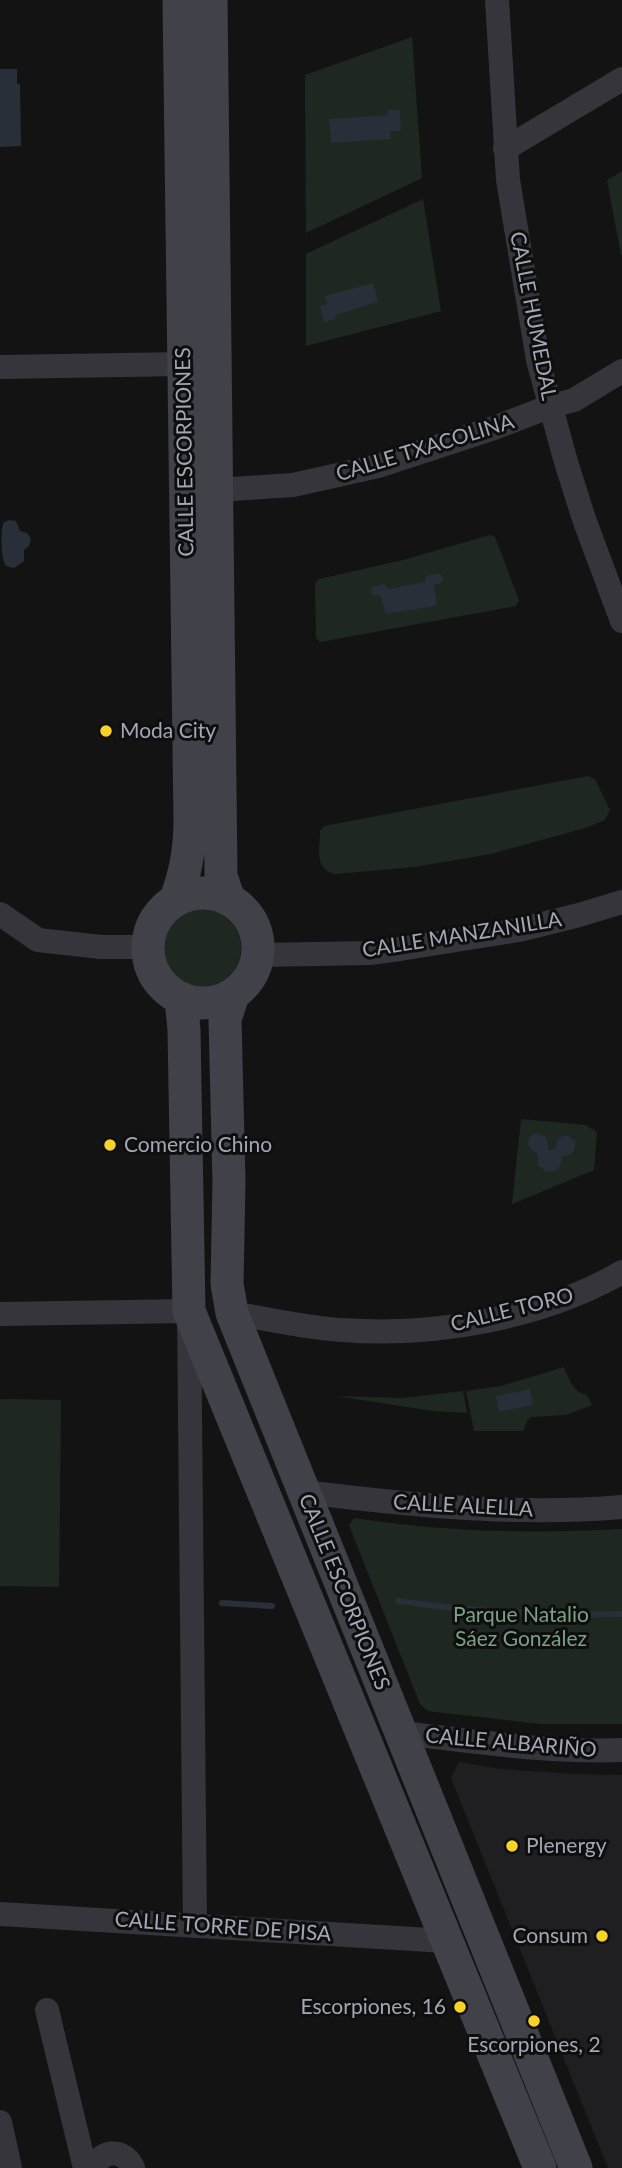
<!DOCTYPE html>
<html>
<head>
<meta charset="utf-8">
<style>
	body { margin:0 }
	canvas { display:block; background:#131314 }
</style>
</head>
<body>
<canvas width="622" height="2168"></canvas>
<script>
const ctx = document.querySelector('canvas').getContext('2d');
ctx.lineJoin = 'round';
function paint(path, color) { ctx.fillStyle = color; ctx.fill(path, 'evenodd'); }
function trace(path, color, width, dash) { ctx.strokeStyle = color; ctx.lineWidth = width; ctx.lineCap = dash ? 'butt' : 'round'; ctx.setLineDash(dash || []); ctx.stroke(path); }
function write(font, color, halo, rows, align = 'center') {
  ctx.font = font + ' Lato,sans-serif'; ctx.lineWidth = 6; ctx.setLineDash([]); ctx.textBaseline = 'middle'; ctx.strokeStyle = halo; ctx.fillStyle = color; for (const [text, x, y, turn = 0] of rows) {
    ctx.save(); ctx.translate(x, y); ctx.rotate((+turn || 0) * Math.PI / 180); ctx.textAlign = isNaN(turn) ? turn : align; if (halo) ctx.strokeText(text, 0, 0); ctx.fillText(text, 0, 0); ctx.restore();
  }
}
paint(new Path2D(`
	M459 1762 501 1769 573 1774 622 1775V2168H608L451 1778Z`), '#1f1f21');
paint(new Path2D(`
	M412 37 422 178 306 233 305 75Z
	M622 171V255H621L607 180Z
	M423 199 441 311 306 346V254Z
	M490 535 495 537 519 600 516 606 320 642 316 638 315 583 319 579 403 560Z
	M588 776 595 779 610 810 605 820 585 828 491 854 414 867 335 874C314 869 320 849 320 831L324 826Z
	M163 948a39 39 0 1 1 78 0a39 39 0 1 1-78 0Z
	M521 1119 586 1125 597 1132 594 1170 512 1204Z
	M564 1367C570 1380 572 1392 587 1395L592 1405 566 1415 531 1417 527 1421 523 1431H474L466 1391 501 1386Z
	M463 1391 467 1413 433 1411 336 1396 402 1398Z
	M0 1399 61 1400 59 1587 0 1586Z
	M354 1518C443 1532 532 1534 622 1529V1724H540L428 1711 420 1704 349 1525Z`), '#1f2721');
paint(new Path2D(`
	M0 69H17V84H20L21 146 0 147Z
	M388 110H400L401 131H390L391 139 331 143 329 119 388 115Z
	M373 283 378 302 335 315 336 319 324 322 320 306 327 304 325 296Z
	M10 520 16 521 20 531 27 533 31 539 29 546 24 550V561L14 568 6 566C1 559 0 529 4 522 6 521 8 521 10 520Z
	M439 573 441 575 443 582 434 585 437 602 435 606 386 614 380 595H372L371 587 385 584 388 589 425 582 426 576Z
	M536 1133 546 1137 549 1150 555 1149 558 1139 563 1136H569L575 1142 574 1151 569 1155 562 1156 561 1164 557 1170 546 1172 538 1165V1154C532 1150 525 1146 530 1137Z
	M530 1389 533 1405 499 1412 496 1396Z`), '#282f38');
trace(new Path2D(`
	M398 1601C473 1612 546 1616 622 1614
	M222 1603 272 1606`), '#282f38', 6);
trace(new Path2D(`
	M497 0 508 180 538 360 566 462 584 519 622 621
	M505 149 622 79
	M0 367 184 364
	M217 490 293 485 378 466 494 428 551 406 574 400 622 371
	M0 914 38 940 101 947H149
	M258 955 370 953 400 949 519 930 579 915 622 902
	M232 1313C269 1319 306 1328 343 1330 434 1337 543 1318 622 1272
	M0 1314 189 1311 195 1926
	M304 1492C410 1505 515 1516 622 1507
	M401 1733C475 1741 548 1753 622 1750
	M0 1914 446 1941
	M47 2010 85 2168
	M0 2122 10 2168
	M94 2168C102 2148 125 2149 133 2168`), '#35353b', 24);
trace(new Path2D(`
	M211 0 221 876 229 900
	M148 948a55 55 0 1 1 110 0a55 55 0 1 1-110 0Z
	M175 901C186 874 190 849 190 820L179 0
	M233 995 225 1019 229 1182 227 1284 232 1313 576 2168
	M181 998 184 1030 189 1311 540 2168`), '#414249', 33);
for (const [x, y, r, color] of [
	[106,731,7,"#f8d227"],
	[110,1145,7,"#f8d227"],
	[512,1846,7,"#f8d227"],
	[602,1936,7,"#f8d227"],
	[460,2007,7,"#f8d227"],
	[534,2021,7,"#f8d227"]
]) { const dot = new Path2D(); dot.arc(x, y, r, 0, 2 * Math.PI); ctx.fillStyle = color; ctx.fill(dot); trace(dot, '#0e0e0f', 2.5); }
write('21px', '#a4a6b5', '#0e0e0f', [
	["CALLE HUMEDAL",533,316,79],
	["CALLE TXACOLINA",425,448,-17],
	["CALLE ESCORPIONES",185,452,-91],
	["CALLE MANZANILLA",462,935,-9],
	["CALLE TORO",512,1310,-14],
	["CALLE ALELLA",463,1506,3],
	["CALLE ESCORPIONES",344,1592,68],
	["CALLE ALBARIÑO",511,1743,5],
	["CALLE TORRE DE PISA",223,1927,4]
]);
write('21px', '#a4a6b5', '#0e0e0f', [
	["Moda City",120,731],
	["Comercio Chino",124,1145],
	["Plenergy",526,1846],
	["Consum",588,1936,"right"],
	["Escorpiones, 16",446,2007,"right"],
	["Escorpiones, 2",534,2045,"center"]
], 'left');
write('21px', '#7aa182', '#0e0e0f', [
	["Parque Natalio",521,1615],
	["Sáez González",521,1639]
]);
</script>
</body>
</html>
